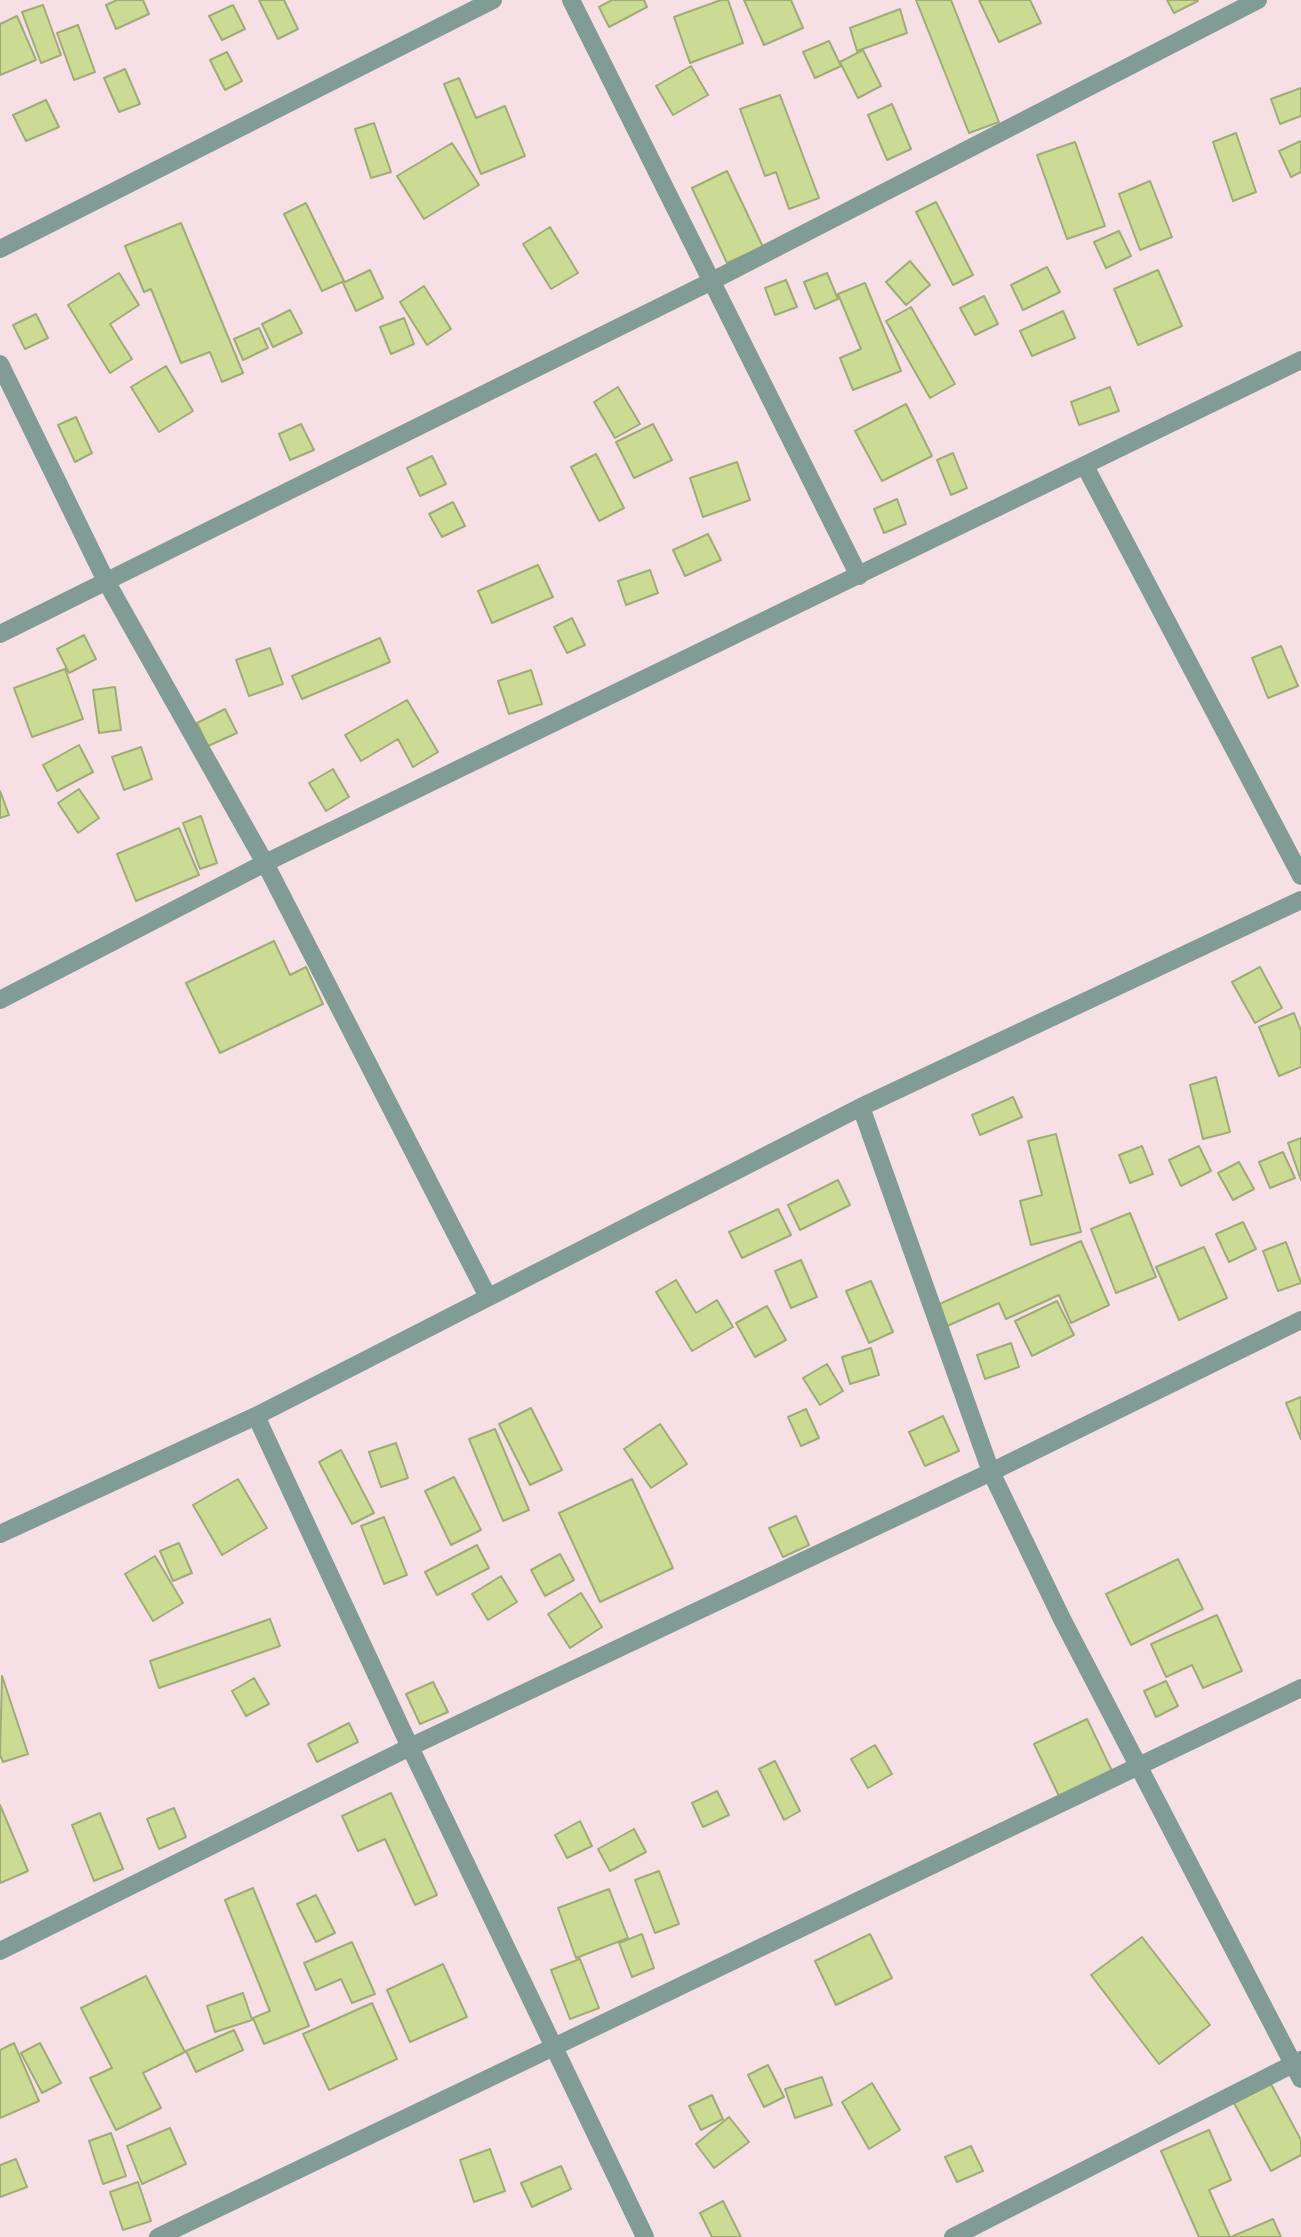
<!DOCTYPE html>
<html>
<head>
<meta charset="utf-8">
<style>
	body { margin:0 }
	canvas { display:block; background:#f7dfe6 }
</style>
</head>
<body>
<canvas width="1301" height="2237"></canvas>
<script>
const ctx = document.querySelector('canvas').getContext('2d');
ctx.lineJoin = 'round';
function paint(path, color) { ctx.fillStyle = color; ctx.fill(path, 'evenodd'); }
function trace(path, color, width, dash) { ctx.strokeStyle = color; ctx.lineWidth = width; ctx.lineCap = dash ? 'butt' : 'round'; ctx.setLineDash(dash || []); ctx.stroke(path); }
const building = new Path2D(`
	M117 0H143L149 14 116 29 106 5Z
	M259 0H284L298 29 278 39Z
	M612 0H644L647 7 609 27 599 7Z
	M721 0H728L743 43 690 63 674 17Z
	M744 0H791L803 28 764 45Z
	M916 0H951L999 122 969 133Z
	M979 0H1030L1041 23 999 42Z
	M1167 0H1197L1198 1 1174 13Z
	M43 5 61 55 41 63 22 12Z
	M233 5 245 29 222 40 209 16Z
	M900 9 907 33 857 51 850 28Z
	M17 16 36 60 0 75V24Z
	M78 25 95 72 74 80 57 33Z
	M829 41 841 66 815 78 803 52Z
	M863 50 881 86 858 98 840 62Z
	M227 52 242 81 225 90 210 60Z
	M691 66 708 95 673 115 656 86Z
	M125 69 140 104 119 112 104 78Z
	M459 78 476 118 505 106 525 156 481 174 444 84Z
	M1301 88V116L1280 124 1271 99Z
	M780 95 819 198 789 209 776 172 765 176 740 109Z
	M46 100 59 127 26 141 13 115Z
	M892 104 911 149 887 160 868 115Z
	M374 123 391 172 371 178 355 129Z
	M1236 133 1256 192 1233 201 1213 142Z
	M1301 141V172L1291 177 1279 151Z
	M1075 142 1105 226 1067 239 1037 155Z
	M452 143 479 185 424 219 397 176Z
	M727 171 763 247 727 263 692 188Z
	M1150 181 1172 237 1140 250 1119 194Z
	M936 202 973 275 953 285 916 212Z
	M306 203 344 281 322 291 284 214Z
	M181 223 243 373 222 382 210 352 181 363 151 289 144 292 125 246Z
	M550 227 578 273 551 289 523 244Z
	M1119 231 1131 256 1106 268 1094 242Z
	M910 261 930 285 906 305 886 282Z
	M1047 267 1060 292 1023 310 1011 285Z
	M370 270 383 298 356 311 343 283Z
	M1158 270 1182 326 1138 345 1114 289Z
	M119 273 139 305 110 324 132 359 110 373 68 305Z
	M827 273 838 299 815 309 804 282Z
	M786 280 797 307 775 315 765 288Z
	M865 283 901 371 853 390 840 358 861 349 838 294Z
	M424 286 451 329 427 345 400 302Z
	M984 296 998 324 975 335 960 308Z
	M911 307 955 384 930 398 886 321Z
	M290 310 302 333 273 347 262 324Z
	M1063 311 1075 338 1032 356 1020 331Z
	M36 314 48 338 25 349 13 325Z
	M404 318 414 344 391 354 380 327Z
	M259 328 268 348 243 360 234 339Z
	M166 366 193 411 159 432 131 387Z
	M618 387 640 424 615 438 594 402Z
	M1110 387 1119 411 1079 425 1071 402Z
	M906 404 932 456 882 481 855 431Z
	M76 417 92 453 75 462 58 425Z
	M301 424 314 450 290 460 279 434Z
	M653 424 672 460 634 478 616 442Z
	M953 453 967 488 951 495 937 460Z
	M596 454 624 508 599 521 571 467Z
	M432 456 446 484 420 496 407 468Z
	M737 462 750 500 703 517 690 478Z
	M897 499 906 524 884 533 874 509Z
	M453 502 465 526 442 537 429 514Z
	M708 534 721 560 685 576 673 550Z
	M538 565 553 597 492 623 478 591Z
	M650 570 658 593 626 605 618 581Z
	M572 618 585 645 567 653 554 627Z
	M84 635 96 659 69 673 57 649Z
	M380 638 390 662 302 699 292 676Z
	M1281 646 1298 686 1268 698 1252 658Z
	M270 648 283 684 249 696 236 660Z
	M65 669 83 719 32 737 14 688Z
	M531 670 542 704 509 714 498 681Z
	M115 687 121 730 99 733 93 690Z
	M407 700 438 752 413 767 398 739 361 761 345 735Z
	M225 709 237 733 208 746 197 723Z
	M79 745 93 772 57 791 43 765Z
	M141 747 152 779 124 790 112 757Z
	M333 769 349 797 326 811 309 783Z
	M79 789 99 818 78 833 58 803Z
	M0 791 9 815 0 818Z
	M201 816 217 863 200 869 183 823Z
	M179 828 199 875 136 901 117 854Z
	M274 941 290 975 306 967 323 1004 220 1053 186 983Z
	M1260 967 1282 1008 1255 1023 1232 982Z
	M1294 1013 1301 1031V1067L1279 1076 1259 1027Z
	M1216 1077 1230 1132 1203 1139 1190 1085Z
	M1013 1097 1022 1117 980 1135 972 1115Z
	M1056 1134 1081 1232 1031 1245 1020 1201 1042 1195 1028 1141Z
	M1301 1138V1180L1288 1143Z
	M1142 1146 1153 1174 1130 1183 1119 1155Z
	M1199 1146 1211 1171 1181 1186 1169 1160Z
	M1283 1152 1295 1178 1270 1188 1259 1162Z
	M1239 1162 1254 1189 1233 1200 1218 1173Z
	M838 1180 850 1205 800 1230 788 1205Z
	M778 1209 791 1235 742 1258 729 1232Z
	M1130 1213 1156 1277 1116 1293 1091 1229Z
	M1243 1222 1256 1249 1229 1262 1216 1234Z
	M1081 1241 1109 1305 1071 1323 1059 1295 1006 1319 999 1303 945 1327 935 1306Z
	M1286 1242 1301 1283 1278 1291 1263 1251Z
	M1204 1247 1227 1298 1179 1320 1156 1267Z
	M801 1260 817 1297 791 1308 775 1271Z
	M676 1280 696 1313 717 1300 733 1327 692 1351 656 1292Z
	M871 1281 893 1332 869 1343 846 1291Z
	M1057 1301 1074 1335 1032 1356 1015 1321Z
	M767 1306 786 1340 755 1357 736 1323Z
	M1011 1343 1019 1367 985 1379 977 1355Z
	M871 1348 879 1375 850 1384 842 1357Z
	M827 1364 843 1391 820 1405 803 1378Z
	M1301 1397V1439L1286 1403Z
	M531 1408 562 1470 530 1485 499 1424Z
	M806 1409 819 1438 801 1446 788 1417Z
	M943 1416 959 1451 925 1466 909 1432Z
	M660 1424 687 1464 651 1488 624 1449Z
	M495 1429 529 1510 503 1521 469 1439Z
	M396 1443 408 1478 381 1487 369 1452Z
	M341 1450 374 1513 352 1524 319 1462Z
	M454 1477 481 1530 451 1545 425 1491Z
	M238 1479 267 1528 222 1555 193 1505Z
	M632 1479 673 1568 600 1602 559 1513Z
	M796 1516 809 1545 783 1557 769 1528Z
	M384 1517 407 1575 384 1584 361 1526Z
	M179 1543 192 1573 173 1581 160 1551Z
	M477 1545 489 1568 437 1595 425 1572Z
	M560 1554 574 1580 545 1596 531 1570Z
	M155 1556 183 1603 153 1621 125 1574Z
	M1178 1559 1203 1609 1131 1645 1106 1594Z
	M501 1576 517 1602 488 1620 472 1594Z
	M581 1593 602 1627 570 1648 548 1614Z
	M1217 1615 1242 1671 1203 1688 1192 1665 1166 1677 1151 1644Z
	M270 1619 280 1646 159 1688 150 1661Z
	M2 1676 28 1754 3 1762 0 1755Z
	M254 1678 269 1704 246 1716 232 1691Z
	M1166 1681 1178 1706 1156 1717 1144 1691Z
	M433 1682 448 1712 420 1724 406 1694Z
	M1087 1719 1112 1771 1059 1796 1034 1744Z
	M349 1723 358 1742 317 1762 308 1744Z
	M875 1745 892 1774 868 1788 851 1759Z
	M775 1761 800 1811 784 1820 759 1769Z
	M717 1791 729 1815 703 1827 692 1803Z
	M391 1793 437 1895 415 1905 385 1839 358 1851 342 1816Z
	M0 1805 28 1871 0 1883Z
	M174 1808 186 1837 159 1849 147 1819Z
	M100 1813 123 1869 94 1881 72 1825Z
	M580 1821 592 1846 567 1858 555 1835Z
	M634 1829 646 1852 610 1871 598 1849Z
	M659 1871 679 1924 655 1933 635 1880Z
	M253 1888 309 2026 264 2044 253 2018 270 2011 225 1900Z
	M609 1889 628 1938 576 1958 558 1908Z
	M316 1895 335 1933 316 1942 297 1904Z
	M642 1934 654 1968 632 1977 619 1943Z
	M870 1934 892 1978 836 2005 815 1961Z
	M1142 1937 1210 2025 1159 2064 1091 1975Z
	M352 1942 375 1994 352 2003 341 1979 316 1990 304 1963Z
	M580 1959 599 2008 570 2019 551 1970Z
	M443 1964 467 2017 410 2042 387 1990Z
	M146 1976 185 2052 143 2073 161 2108 116 2130 90 2078 112 2068 81 2008Z
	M243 1993 252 2020 215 2032 207 2006Z
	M372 2003 397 2059 329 2090 303 2034Z
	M234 2030 243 2050 196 2072 186 2051Z
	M14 2043 39 2101 0 2118V2050Z
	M40 2043 61 2083 42 2093 21 2053Z
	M768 2065 784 2097 764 2107 748 2075Z
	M822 2077 832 2105 795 2118 785 2089Z
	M872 2083 900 2130 869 2149 842 2102Z
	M1271 2084 1301 2140V2155L1271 2171 1234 2103Z
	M712 2095 723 2119 701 2130 689 2106Z
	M729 2117 749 2142 714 2168 696 2144Z
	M170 2128 186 2164 142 2184 127 2146Z
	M1209 2130 1231 2180 1209 2190 1230 2237H1199L1161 2151Z
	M111 2133 126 2176 103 2184 89 2141Z
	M971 2146 983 2171 957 2182 945 2157Z
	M490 2149 505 2191 474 2202 460 2160Z
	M16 2159 27 2187 0 2197V2165Z
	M561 2166 571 2189 532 2207 521 2183Z
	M138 2182 151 2221 123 2230 110 2192Z
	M723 2201 741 2237H712L700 2213Z
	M1273 2219 1281 2237H1231Z`);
paint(building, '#cbdb93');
trace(building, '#a0ac78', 2);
trace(new Path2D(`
	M571 0 859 576
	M0 249 493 0
	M0 364 106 581 265 863 488 1297
	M1085 466 1301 876
	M0 634 710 282 1258 0
	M0 1000 265 863 1301 360
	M861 1107 991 1472 1062 1619 1301 2079
	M256 1416 410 1747 645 2237
	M0 1534 256 1416 861 1107 1301 900
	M0 1951 410 1747 991 1472 1301 1320
	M158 2237 1301 1688
	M953 2237 1301 2060`), '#819c95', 18);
</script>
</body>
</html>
